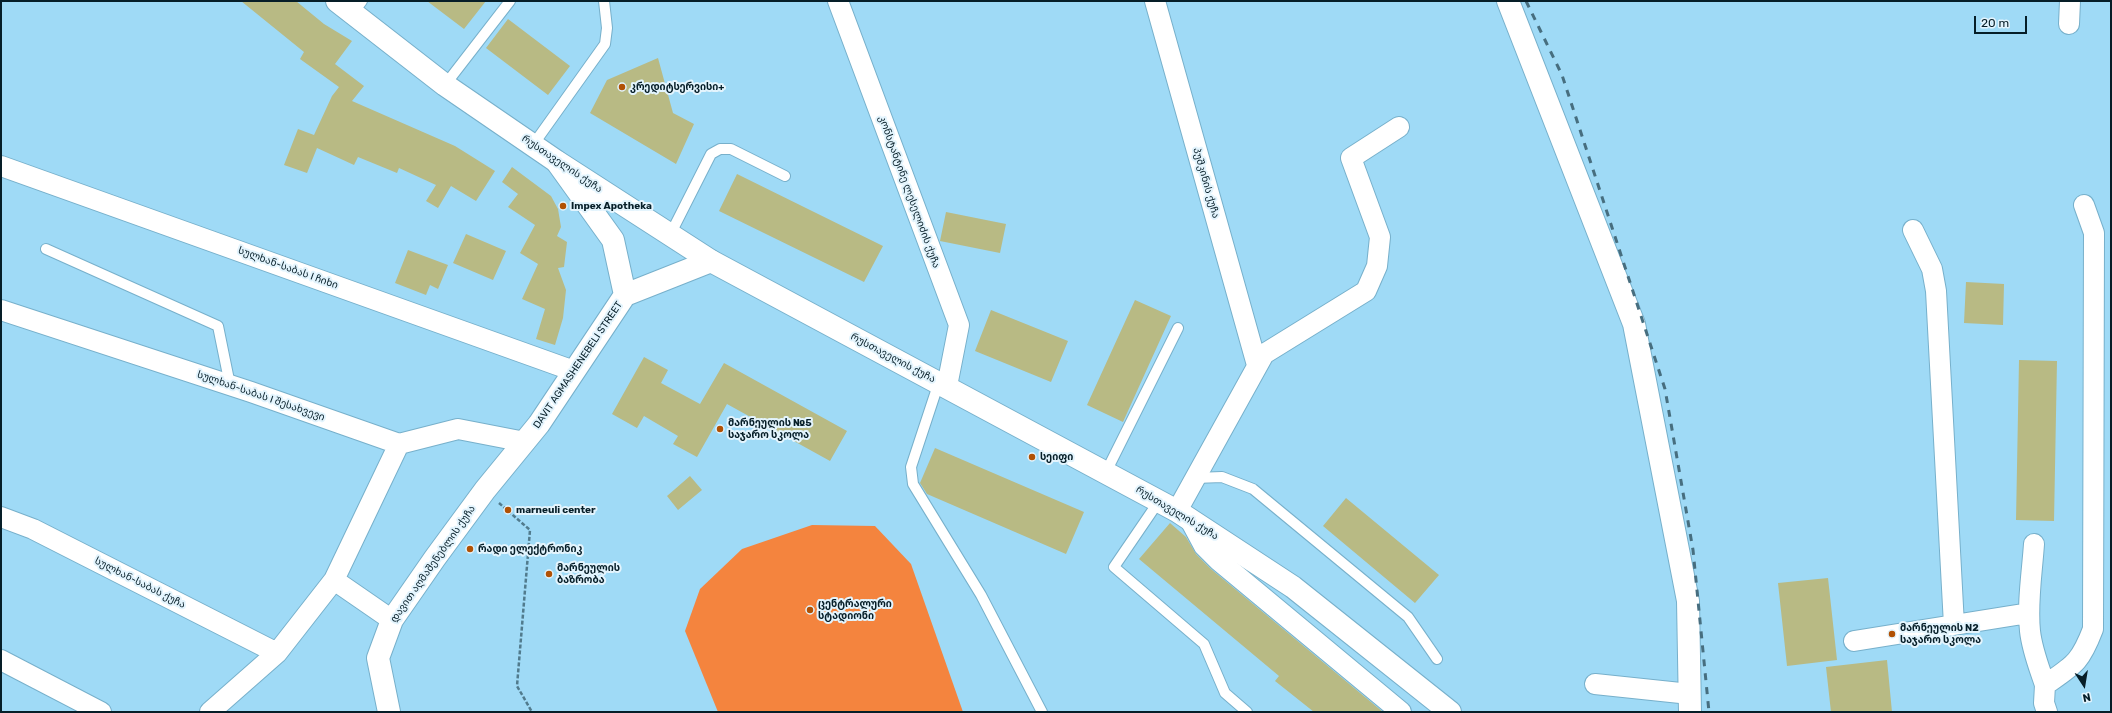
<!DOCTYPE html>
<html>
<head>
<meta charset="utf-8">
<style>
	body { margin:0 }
	#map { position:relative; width:2112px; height:713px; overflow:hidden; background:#9fdaf6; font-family:Rubik,sans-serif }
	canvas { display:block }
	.frame { position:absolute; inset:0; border:2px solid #061e28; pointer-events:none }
	.north { position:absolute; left:2064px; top:665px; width:40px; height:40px; -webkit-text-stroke:3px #e3f4fd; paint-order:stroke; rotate:168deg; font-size:11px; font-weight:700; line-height:16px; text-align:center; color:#061e28 }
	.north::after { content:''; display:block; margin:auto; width:14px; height:18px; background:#061e28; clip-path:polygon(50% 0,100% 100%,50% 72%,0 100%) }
	.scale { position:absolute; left:1974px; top:16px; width:53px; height:18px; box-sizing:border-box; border:2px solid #061e28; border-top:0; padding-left:5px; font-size:12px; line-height:14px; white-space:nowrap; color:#061e28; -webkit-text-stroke:3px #e3f4fd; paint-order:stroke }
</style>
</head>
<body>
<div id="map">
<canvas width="2112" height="713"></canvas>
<div class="frame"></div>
<div class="north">N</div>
<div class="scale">20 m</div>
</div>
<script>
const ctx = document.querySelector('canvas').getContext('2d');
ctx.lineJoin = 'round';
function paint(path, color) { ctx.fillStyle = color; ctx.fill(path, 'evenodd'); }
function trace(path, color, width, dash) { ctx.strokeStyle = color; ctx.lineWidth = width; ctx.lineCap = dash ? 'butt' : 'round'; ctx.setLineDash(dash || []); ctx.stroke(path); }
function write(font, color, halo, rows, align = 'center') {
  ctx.font = font + ' Rubik,"Noto Sans Georgian",sans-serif'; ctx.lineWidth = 4; ctx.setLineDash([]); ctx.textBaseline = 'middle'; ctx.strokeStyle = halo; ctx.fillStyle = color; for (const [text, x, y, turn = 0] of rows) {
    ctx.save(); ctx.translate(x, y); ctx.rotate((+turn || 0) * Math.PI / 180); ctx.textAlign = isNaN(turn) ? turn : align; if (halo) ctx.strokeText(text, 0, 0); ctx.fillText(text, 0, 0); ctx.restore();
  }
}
paint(new Path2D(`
	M812 525 875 526 911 564 963 712H718L685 631 700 589 742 549Z`), '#f4843e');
paint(new Path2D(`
	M241 1H296L324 24 352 41 335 64 364 86 352 101 455 146 495 171 476 201 451 186 438 208 426 201 436 185 399 168 397 173 358 157 354 165 317 148 307 173 284 165 298 129 314 135 332 96 339 87 300 59 304 52Z
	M427 1H486L464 29Z
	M508 19 570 66 548 95 486 48Z
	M658 58 673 113 694 124 676 164 590 113 607 80Z
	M512 167 551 196 558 209 561 227 557 236 567 242 564 267 558 268 566 290 563 318 555 345 536 339 545 309 522 299 538 264 520 253 535 225 508 207 518 194 502 182Z
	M737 174 883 246 864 282 719 211Z
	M946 212 1006 224 1000 253 940 241Z
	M466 234 506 251 493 280 453 263Z
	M408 250 448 265 438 289 430 285 426 295 395 283Z
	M1966 282 2004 284 2003 325 1964 323Z
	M1135 300 1171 316 1123 422 1087 405Z
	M991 310 1068 341 1051 382 975 351Z
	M644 357 668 370 661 383 700 404 724 363 847 431 830 461 727 404 697 457 673 444 678 436 644 416 637 428 612 414Z
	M2019 360 2057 361 2054 521 2016 520Z
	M935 448 1084 512 1066 554 927 494 920 483Z
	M690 476 702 490 678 510 667 496Z
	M1346 498 1439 575 1415 603 1323 526Z
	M1170 523 1186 537 1196 554 1211 569 1383 712H1314L1275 681 1279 676 1139 559Z
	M1828 578 1837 660 1787 666 1778 583Z
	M1887 660 1892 712H1831L1826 667Z`), '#b8ba84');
const service = new Path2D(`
	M353 13 362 1
	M445 85 510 1
	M533 145 605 44 607 28 604 1
	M670 235 711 154 720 149H731L785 176
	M46 249 218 326 230 385
	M939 382 911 467 913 484 981 595 1042 712
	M1106 472 1178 328
	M1195 478 1222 477 1253 489 1408 617 1437 659
	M1159 501 1114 567 1204 644 1225 693 1247 712`);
const minor = new Path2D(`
	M838 1 959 325 947 386
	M1155 1 1257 365
	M2069 24 2070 1
	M1 166 574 371
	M1913 230 1932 269 1936 291 1954 625
	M1 310 251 392 399 444 458 429 525 442
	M1177 511 1264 354 1366 291 1377 266 1380 237 1351 158 1399 127
	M1 517 33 529 277 653
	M1189 518 1204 546 1218 560 1401 712
	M2034 544C2032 573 2027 603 2030 631 2032 650 2039 667 2045 685
	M334 580 399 444
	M1854 641 2029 613
	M1 660 101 712
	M1595 684 1690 694
	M210 712 277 653 334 580 392 620
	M2047 712 2044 703 2045 685C2074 665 2080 663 2093 629L2094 233 2084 205`);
const tertiary = new Path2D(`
	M1508 1 1634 324 1688 601 1690 712
	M557 162 613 240 625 295
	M389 712 378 658 392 620 435 558 485 490 539 424 625 295 711 261`);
const secondary = new Path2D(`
	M337 1 445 85 556 161 711 261 1177 511 1293 587 1450 712`);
trace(service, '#77b0cb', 12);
trace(minor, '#77b0cb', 22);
trace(tertiary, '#77b0cb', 24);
trace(secondary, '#77b0cb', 24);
trace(new Path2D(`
	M499 503 530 530 517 686 532 712`), '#517b8d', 2.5, [4, 2]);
trace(service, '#fff', 10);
trace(minor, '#fff', 20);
trace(tertiary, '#fff', 22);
trace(secondary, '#fff', 22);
trace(new Path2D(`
	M1526 1 1562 75 1665 389 1693 550 1709 712`), '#476e7f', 3, [7, 7]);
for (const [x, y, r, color] of [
	[622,87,4,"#b15104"],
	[563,206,4,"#b15104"],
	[720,429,4,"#b15104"],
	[1032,457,4,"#b15104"],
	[508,510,4,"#b15104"],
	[470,549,4,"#b15104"],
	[549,574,4,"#b15104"],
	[810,610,4,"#b15104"],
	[1892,634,4,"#b15104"]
]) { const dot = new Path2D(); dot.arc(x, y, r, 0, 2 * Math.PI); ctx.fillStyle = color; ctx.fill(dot); trace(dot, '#e3f4fd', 1.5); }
write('bold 10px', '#061e28', '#e3f4fd', [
	["კრედიტსერვისი+",630,87],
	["Impex Apotheka",571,206],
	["მარნეულის №5",728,423],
	["საჯარო სკოლა",728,435],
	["სეიფი",1040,457],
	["marneuli center",516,510],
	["რადი ელექტრონიკ",478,549],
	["მარნეულის",557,568],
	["ბაზრობა",557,580],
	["ცენტრალური",818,604],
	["სტადიონი",818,616],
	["მარნეულის N2",1900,628],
	["საჯარო სკოლა",1900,640]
], 'left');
write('10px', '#061e28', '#e3f4fd', [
	["რუსთაველის ქუჩა",562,164,34],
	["პუშკინის ქუჩა",1206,183,74],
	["კონსტანტინე ლესელიძის ქუჩა",909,192,70],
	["სულხან-საბას I ჩიხი",288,268,20],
	["რუსთაველის ქუჩა",893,358,28],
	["DAVIT AGMASHENEBELI STREET",578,365,-56],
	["სულხან-საბას I შესახვევი",261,396,19],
	["რუსთაველის ქუჩა",1177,513,31],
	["დავით აღმაშენებლის ქუჩა",433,564,-55],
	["სულხან-საბას ქუჩა",140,583,27]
]);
</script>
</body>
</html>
